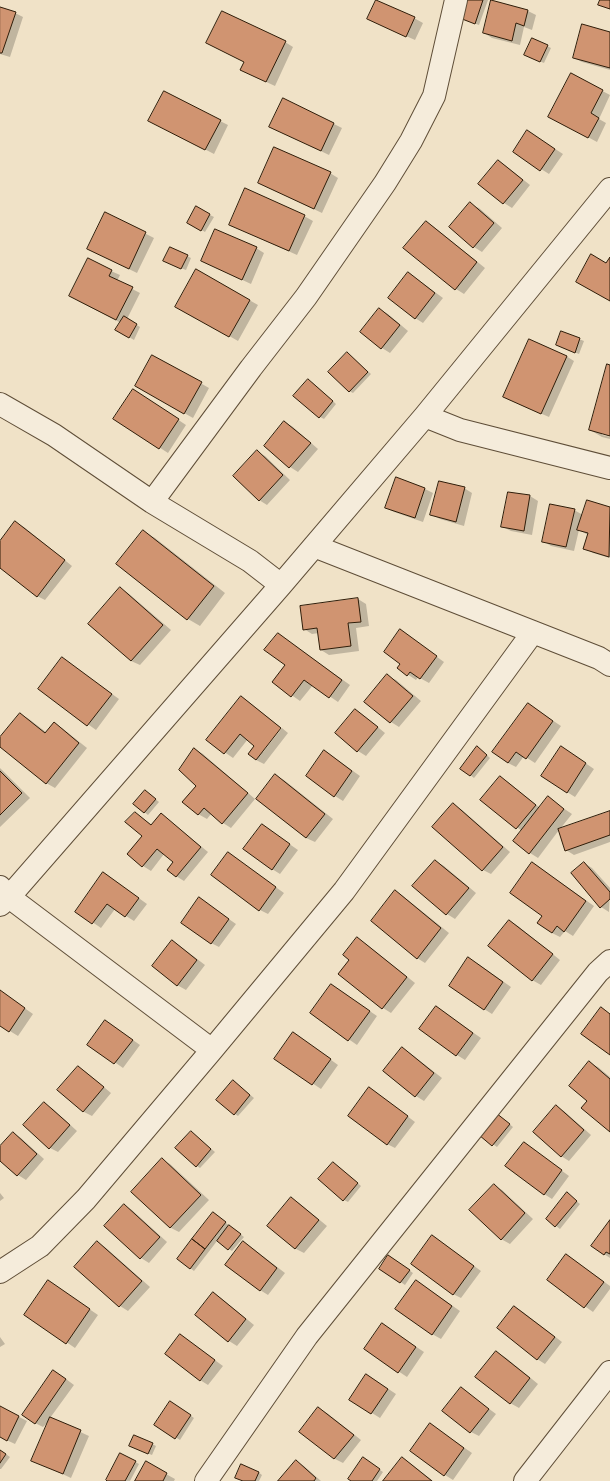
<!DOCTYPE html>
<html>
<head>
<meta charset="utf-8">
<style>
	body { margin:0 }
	canvas { display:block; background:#f0e2c7 }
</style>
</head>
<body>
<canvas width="610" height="1481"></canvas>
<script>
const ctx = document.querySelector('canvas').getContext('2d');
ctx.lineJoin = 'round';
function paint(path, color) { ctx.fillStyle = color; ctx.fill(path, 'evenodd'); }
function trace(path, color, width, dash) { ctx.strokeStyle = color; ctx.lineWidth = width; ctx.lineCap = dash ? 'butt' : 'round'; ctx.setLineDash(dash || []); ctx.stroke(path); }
paint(new Path2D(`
	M464 0H488L479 25 462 19Z
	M492 2 528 11 536 15 532 30 524 27 520 45 492 38 484 33Z
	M0 8 15 13 23 17 10 57 0 54Z
	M414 18 423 23 415 40 368 19Z
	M610 33V70L582 62 574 58Z
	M285 42 293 47 275 86 249 74 245 62Z
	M547 46 551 48 544 63 529 57Z
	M572 75 610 95 599 119 606 123 597 142 558 121Z
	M284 99 342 128 329 155 279 131Z
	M220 121 228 125 214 154 158 125Z
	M535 136 563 154 549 174 514 152Z
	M498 161 506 166 530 185 512 208 504 203 480 184Z
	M330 173 338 178 322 213 259 183Z
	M470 204 479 208 502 228 482 252 474 247Z
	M196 208 214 217 205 232 188 222Z
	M105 213 154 238 137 273 96 253Z
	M304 216 313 221 297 255 239 229Z
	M426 222 434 227 485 268 464 294 456 289 405 248Z
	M256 248 264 253 251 284 202 261Z
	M187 256 191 258 186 270 168 263Z
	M196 270 258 305 238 341 177 306Z
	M111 271 120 275 117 281 140 293 127 319 140 327 134 340 117 330 121 323 78 301Z
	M409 273 443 298 423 323 415 318Z
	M379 309 388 314 408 331 390 353 382 348 361 331Z
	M561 332 584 341 579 354 561 347Z
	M348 353 371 374 353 393 349 391Z
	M153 356 209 388 193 418 136 386Z
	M566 356 574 361 549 417 512 401Z
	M610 366V435L602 433V435L610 437V439L602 437 590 430Z
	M312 382 336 404 324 419 320 417Z
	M141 395 186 425 168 453 114 418Z
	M285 422 293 427 318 449 298 472 290 467 265 446Z
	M257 452 265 456 290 480 267 505 259 500Z
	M396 479 425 489 433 493 423 522 394 512 386 508Z
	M464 488 472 493 464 526 440 519 432 515Z
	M508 493 530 496 538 501 532 535 511 531 503 527Z
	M587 501 610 508V558L593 553 584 548 588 535 579 530 574 551 551 546 543 541 574 510 583 515Z
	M16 523 24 527 72 566 45 600 37 596 0 567V543Z
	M143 531 155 538 225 593 200 626 188 619Z
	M120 588 128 593 171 630 140 665 131 661 90 624Z
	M358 599 366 604 369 626 356 628 359 651 329 655 321 650 319 633 312 634 304 629Z
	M400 630 444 662 429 683 418 677 416 680 398 668 401 664Z
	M278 634 350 685 338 702 313 685 300 701 273 682 286 665Z
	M62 658 119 699 96 730 39 689Z
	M387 676 396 680 421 701 399 727 391 722Z
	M241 697 249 702 280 727 261 752H263L282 728 288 733 264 764 256 760V746L248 739 233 758 207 740Z
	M528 704 561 726 535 763 524 756 516 767 508 763Z
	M355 710 363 715 385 733 366 756 358 751Z
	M20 714 29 719 47 733 54 724 62 728 87 748 55 788 46 783 0 746V739Z
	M195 749 203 754 255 799 231 828 223 823 211 814 207 819 198 814Z
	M481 750 490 758 474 778 461 768Z
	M569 752 594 769 575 797 567 792Z
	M332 756 360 776 343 801 335 796Z
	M0 768 30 798 0 827Z
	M276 776 284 780 333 819 315 842 306 838 258 799Z
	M500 778 508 782 540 808 548 798 572 814 560 829 610 812V842L574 855 566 850 559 830 538 858 530 853 522 831 482 800Z
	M149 794 159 802 148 815 134 804Z
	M453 805 461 809 510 852 491 874 483 870Z
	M135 813 152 825 161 815 169 820 208 852 184 881 176 876 174 862 164 854 151 871 143 866V836Z
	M262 825 298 850 280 874 272 869Z
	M228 853 284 893 268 914 260 910Z
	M435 861 444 866 476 893 455 919 447 914 414 886Z
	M533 863 594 906 573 936 565 931 560 937 552 933 544 916Z
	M584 863 592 868 610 888 609 912 601 907Z
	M104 873 147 904 134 921 115 909 101 928 76 911Z
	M395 891 403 896 449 933 425 963 417 958Z
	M200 899 236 924 219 947 211 943Z
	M510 921 518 926 560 960 541 985 532 980Z
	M172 941 180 946 205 965 186 990 177 985Z
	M365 943 415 983 391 1013 383 1008 339 974Z
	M477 963 511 987 492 1014 484 1009Z
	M331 985 377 1016 357 1045 311 1013Z
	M0 991 33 1014 18 1036 0 1025Z
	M436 1007 481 1038 465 1060 457 1055Z
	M106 1021 140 1045 123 1068 89 1044Z
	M301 1038 338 1065 321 1089 276 1059Z
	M402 1049 410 1053 442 1078 424 1101 416 1096Z
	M590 1063 598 1067 610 1077V1131Z
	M78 1067 86 1072 111 1093 92 1116 84 1112 59 1090Z
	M237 1084 254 1098 238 1116 235 1114Z
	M377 1093 415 1122 395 1148 387 1144Z
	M44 1104 52 1108 77 1131 58 1152 50 1148Z
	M556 1106 564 1111 591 1135 569 1161 561 1156Z
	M497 1114 513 1127 497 1147 480 1135Z
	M191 1132 215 1152 200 1168 197 1166Z
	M13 1133 21 1138 44 1159 26 1180 18 1175 0 1159V1148Z
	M524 1143 569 1176 552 1199 544 1194Z
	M162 1160 170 1164 209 1200 179 1232 171 1228 132 1192Z
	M337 1165 361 1186 348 1202 344 1200Z
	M494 1186 502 1190 533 1219 510 1244 501 1239Z
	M0 1193 4 1198 0 1201Z
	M568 1194 580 1204 560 1229 547 1219Z
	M291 1198 299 1203 327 1226 304 1253 296 1249 268 1226Z
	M124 1205 132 1210 167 1242 149 1263 141 1258Z
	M217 1216 244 1237 232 1251 217 1241 194 1271 178 1259Z
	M610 1221V1258L604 1254Z
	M440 1241 481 1271 461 1298 453 1294Z
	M97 1242 105 1247 150 1287 128 1311 120 1306Z
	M243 1243 251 1247 285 1273 268 1295 260 1290Z
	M567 1255 610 1286V1289L593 1312 548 1280Z
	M392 1258 413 1273 405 1285 380 1268Z
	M48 1281 98 1315 75 1348 25 1314Z
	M424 1286 460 1311 441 1339 432 1334Z
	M213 1294 221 1298 254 1325 237 1346 229 1341Z
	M515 1307 523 1312 562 1342 545 1364 537 1359Z
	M382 1324 424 1352 407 1377 365 1349Z
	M180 1335 223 1366 208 1385 200 1380Z
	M0 1337 5 1344 0 1347Z
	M496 1352 505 1357 538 1384 519 1408 510 1403Z
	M62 1376 74 1385 50 1418 89 1436 71 1478 32 1460 49 1421 43 1427 35 1423Z
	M375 1380 396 1394 380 1418 351 1400Z
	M461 1388 496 1414 479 1436 471 1432Z
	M174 1404 194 1418 180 1440 155 1424Z
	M0 1407 27 1421 15 1444 0 1437Z
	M318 1408 327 1413 361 1440 343 1463 335 1459 300 1432Z
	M430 1424 472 1453 453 1480 445 1475Z
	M152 1444 156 1446 152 1455 134 1448Z
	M0 1450 10 1457 1 1469H0Z
	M121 1454 139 1464 130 1481H109Z
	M402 1459 410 1463 433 1481H385Z
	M296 1461 304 1466 321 1481H279Z
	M367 1461 383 1472 377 1481H353Z
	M146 1463 175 1479 174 1481H137Z
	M258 1472 262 1475 259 1481H244Z`), '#0003');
const building = new Path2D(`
	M376 0 415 17 406 37 367 19Z
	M463 0H483L475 24 457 17Z
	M491 0 528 10 524 26 516 23 512 41 483 33Z
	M600 0H610V9L598 5Z
	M0 7 16 12 2 53H0Z
	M222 11 286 41 266 82 240 70 244 62 206 43Z
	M582 24 610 32V68L573 58Z
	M532 38 548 45 540 62 524 55Z
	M571 73 603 90 591 113 599 118 588 138 548 117Z
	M164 91 221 120 205 150 148 121Z
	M283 98 334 123 321 151 269 127Z
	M527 130 555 149 540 171 513 152Z
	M274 147 331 172 314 209 258 183Z
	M498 160 523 180 503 204 478 184Z
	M245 188 305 215 289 251 229 225Z
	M470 202 494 223 473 248 449 227Z
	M196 206 210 214 201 231 187 223Z
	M105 212 146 232 129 269 87 249Z
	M426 221 477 262 455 290 403 248Z
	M215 229 257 247 242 280 201 261Z
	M170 247 188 255 181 269 163 261Z
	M591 254 606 263 610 257V301L576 282Z
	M88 258 112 270 109 276 133 287 116 320 69 296Z
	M196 269 250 300 229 337 175 307Z
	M408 272 435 293 415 319 388 298Z
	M379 308 400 325 381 349 360 332Z
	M124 316 137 324 129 338 115 330Z
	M561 331 580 338 575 353 556 345Z
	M529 339 567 356 541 414 503 397Z
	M347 352 368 372 349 392 328 372Z
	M152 355 202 382 184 414 135 386Z
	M607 364 610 365V436L589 430Z
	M308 379 333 401 319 418 293 396Z
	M133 389 179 419 159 449 113 419Z
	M284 421 311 443 289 468 264 446Z
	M257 450 283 475 259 501 233 476Z
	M396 477 425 488 415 518 385 508Z
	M439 481 465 487 456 522 430 515Z
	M508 492 530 495 524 531 501 527Z
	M587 500 610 507 609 557 583 549 588 533 577 530Z
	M550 504 575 509 566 547 542 542Z
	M15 521 65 560 37 597 0 568V541Z
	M143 530 214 586 187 620 116 564Z
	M120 587 163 625 131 661 88 624Z
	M358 598 361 622 348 623 351 646 320 650 317 628 303 630 300 606Z
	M400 629 437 656 420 679 410 672 407 676 397 668 400 664 384 652Z
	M278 633 342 680 329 698 304 680 291 697 272 682 285 665 264 650Z
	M62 657 112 694 87 726 38 689Z
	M387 674 413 696 390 723 364 702Z
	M241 696 281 728 256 760 248 754 254 746 240 734 224 754 206 740Z
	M528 703 553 721 526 759 516 752 508 763 492 752Z
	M355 709 378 727 357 752 335 733Z
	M20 713 45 733 54 722 79 743 46 784 0 747V737Z
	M477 746 487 755 470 776 460 769Z
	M561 746 586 763 567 793 541 776Z
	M194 748 248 793 222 824 204 808 198 815 182 802 196 786 179 770Z
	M324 750 352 771 334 797 306 776Z
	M0 771 22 793 0 815Z
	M275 774 325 814 306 838 256 799Z
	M500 776 536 805 516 829 480 800Z
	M145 790 156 799 144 813 133 804Z
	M548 796 564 809 529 854 513 841Z
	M453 803 503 847 482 871 432 827Z
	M610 811V835L565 851 558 829Z
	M135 812 151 825 161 813 201 847 176 877 167 870 173 862 157 849 142 867 127 854 142 836 125 822Z
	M262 824 290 844 272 870 243 849Z
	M228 852 276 887 259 911 211 875Z
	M435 860 469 888 446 915 412 886Z
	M532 862 586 901 564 932 557 926 552 933 537 923 542 916 510 893Z
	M584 862 610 892V899L600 908 571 873Z
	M103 872 139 898 125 917 107 904 92 924 75 912Z
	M395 890 441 928 417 959 371 921Z
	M199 897 229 919 211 944 181 923Z
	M509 920 553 954 532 981 488 946Z
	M357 937 407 977 382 1009 338 974 349 960 343 955Z
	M172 940 197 960 177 986 152 966Z
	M468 957 503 982 484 1010 449 986Z
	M331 984 370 1011 348 1041 310 1013Z
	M0 990 25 1008 9 1032 0 1026Z
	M436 1006 473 1033 456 1056 419 1029Z
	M601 1007 610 1014V1055L581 1034Z
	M105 1020 133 1040 114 1064 87 1045Z
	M293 1032 331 1059 312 1085 274 1059Z
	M402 1047 434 1073 415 1097 383 1071Z
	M589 1061 610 1079V1132L581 1108 587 1101 569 1086Z
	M78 1066 104 1087 83 1112 57 1090Z
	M233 1080 250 1095 234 1115 216 1100Z
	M369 1087 408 1116 387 1145 348 1116Z
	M44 1102 70 1125 49 1149 23 1125Z
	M556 1105 584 1130 561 1157 533 1132Z
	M496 1113 510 1124 492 1146 479 1135Z
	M191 1131 211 1149 196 1167 175 1148Z
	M13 1132 37 1154 17 1176 0 1161V1146Z
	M524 1142 562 1170 544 1195 505 1166Z
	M162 1158 201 1195 170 1228 131 1192Z
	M333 1162 358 1183 343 1201 318 1179Z
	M494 1184 525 1213 501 1240 469 1210Z
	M567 1192 577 1201 555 1227 546 1219Z
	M291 1197 319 1220 295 1249 267 1226Z
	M124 1204 160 1237 140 1259 104 1226Z
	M213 1212 226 1222 205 1249 192 1239Z
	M610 1220V1254L606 1252 604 1255 591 1246Z
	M229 1225 241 1234 228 1250 217 1241Z
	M432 1235 474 1266 453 1295 411 1264Z
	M192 1239 205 1249 190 1269 177 1259Z
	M97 1241 142 1281 119 1307 74 1267Z
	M243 1241 277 1268 260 1291 225 1265Z
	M566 1254 604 1282 584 1308 547 1280Z
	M388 1255 410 1270 400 1283 379 1269Z
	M48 1280 90 1309 66 1344 24 1315Z
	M416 1280 452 1306 432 1335 395 1309Z
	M213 1292 246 1319 228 1342 195 1315Z
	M514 1306 555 1337 537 1360 497 1328Z
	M382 1323 416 1347 398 1373 364 1349Z
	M180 1334 215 1360 200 1381 165 1354Z
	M496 1351 530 1378 510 1404 475 1377Z
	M53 1370 66 1379 35 1424 22 1415Z
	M366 1374 388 1389 371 1414 349 1400Z
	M461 1387 489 1409 470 1433 442 1411Z
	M170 1401 191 1415 175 1439 154 1425Z
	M0 1406 19 1416 7 1441 0 1437Z
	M318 1407 354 1435 334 1459 299 1432Z
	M50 1417 81 1430 63 1474 31 1461Z
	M430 1423 464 1448 444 1476 410 1451Z
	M134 1435 153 1443 148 1454 129 1446Z
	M0 1450 6 1454 0 1463Z
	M120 1453 136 1461 125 1481H107L106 1480Z
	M363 1457 380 1469 372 1481H351L348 1479Z
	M402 1457 432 1481H383Z
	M296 1460 316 1478 314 1481H278Z
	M146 1461 167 1473 163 1481H135Z
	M241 1464 259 1472 255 1481H243L235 1478Z`);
paint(building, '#d09471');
trace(building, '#2f1d09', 1);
const minor = new Path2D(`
	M0 404 54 435 152 502 250 561 281 585
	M425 416 460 430 610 468
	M152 502 251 368 306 297 385 183 411 141 434 96 456 0
	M314 546 599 658 610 665
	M0 887 9 897 212 1050
	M0 905 9 897 281 585 425 416 610 189
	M0 1272 40 1246 86 1199 212 1050 344 891 533 632
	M206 1481 307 1336 598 972 610 961
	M525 1481 610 1372`);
trace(minor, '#5f4e38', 24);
trace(minor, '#f5ecdb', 22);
</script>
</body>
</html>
